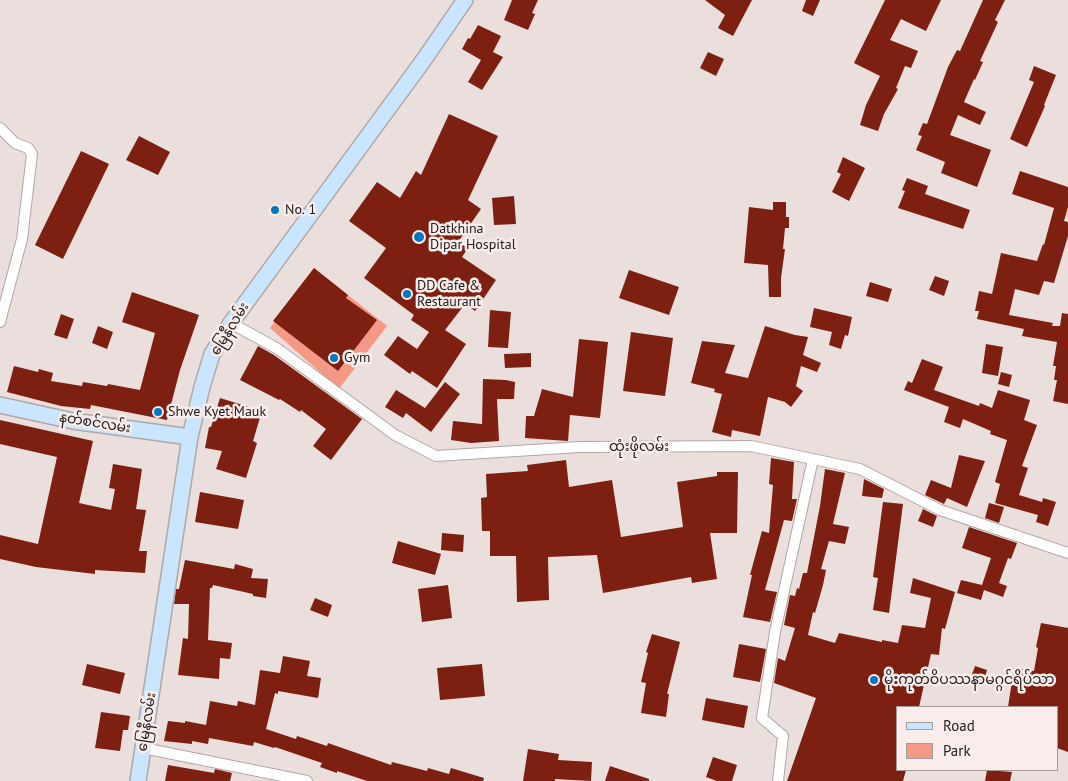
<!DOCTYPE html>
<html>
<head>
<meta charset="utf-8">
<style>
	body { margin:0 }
	#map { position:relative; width:1068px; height:781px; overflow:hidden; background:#ebdfdd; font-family:"PT Sans",sans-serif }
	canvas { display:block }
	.legend { position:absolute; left:896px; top:706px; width:162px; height:65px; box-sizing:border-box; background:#f8edea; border:1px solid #a49b99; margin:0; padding:6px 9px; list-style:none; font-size:15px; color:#252120 }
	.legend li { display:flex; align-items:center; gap:10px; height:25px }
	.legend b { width:25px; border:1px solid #a49b99 }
</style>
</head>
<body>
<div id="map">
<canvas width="1068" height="781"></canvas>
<ul class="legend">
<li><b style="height:6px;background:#cae6fe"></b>Road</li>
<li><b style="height:14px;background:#f59987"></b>Park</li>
</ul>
</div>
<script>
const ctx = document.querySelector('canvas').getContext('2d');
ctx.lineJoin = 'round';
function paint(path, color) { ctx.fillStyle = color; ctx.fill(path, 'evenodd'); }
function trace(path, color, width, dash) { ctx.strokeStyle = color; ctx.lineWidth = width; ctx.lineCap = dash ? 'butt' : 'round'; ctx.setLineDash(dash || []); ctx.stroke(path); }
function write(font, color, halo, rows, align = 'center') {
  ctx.font = font + ' "PT Sans","Noto Sans Myanmar",sans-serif'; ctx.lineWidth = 5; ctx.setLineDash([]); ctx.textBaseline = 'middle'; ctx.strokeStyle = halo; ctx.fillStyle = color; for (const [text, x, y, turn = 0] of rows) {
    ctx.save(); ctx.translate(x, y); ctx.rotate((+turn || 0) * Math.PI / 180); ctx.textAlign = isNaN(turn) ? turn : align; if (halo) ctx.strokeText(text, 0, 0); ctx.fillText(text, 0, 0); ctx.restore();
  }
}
paint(new Path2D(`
	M314 268 387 326 339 389 270 328Z`), '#f59987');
paint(new Path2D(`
	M512 0H538L532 13 535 14 528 30 504 20Z
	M705 0H752L733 36 718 28 725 15Z
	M806 0H820L813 16 802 11Z
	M885 0H941L926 31 901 19 890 40 918 51 911 68 905 66 896 88 898 89 884 114 878 131 860 125 866 105 880 76 854 63Z
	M983 0H1005L995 20 998 22 980 61 983 62 975 80 974 79 964 102 986 112 980 125 958 115 950 135 991 150 977 187 941 173 945 162 916 150 922 136 918 135 923 123 927 124 948 67 957 50 960 51Z
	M478 25 501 36 493 52 503 57 482 90 468 82 481 60 462 49 468 38 470 39Z
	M708 52 724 59 716 76 700 68Z
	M1034 66 1056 75 1044 105 1045 106 1027 147 1010 139 1034 82 1029 80Z
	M449 114 498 136 468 200 481 209 458 242 468 248 462 257 496 280 475 311 465 304 445 330 466 344 437 388 412 371 410 374 384 355 398 336 417 349 429 332 411 320 414 315 364 278 386 248 349 221 377 182 400 198 416 171 421 175Z
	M139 136 170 152 158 175 126 160Z
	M81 151 109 164 63 259 35 245Z
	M843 157 865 168 849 201 832 192 841 174 837 172Z
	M1020 171 1068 187V207L1064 221 1068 222V236L1054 283 1044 281 1039 295 1015 289 1009 315 1053 323 1052 326H1060L1062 313 1068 314V404L1053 401 1057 380H1054L1056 366H1053L1057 342 1022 336 1024 329 977 319 979 311H975L979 291 992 294 1001 253 1037 261 1043 244 1044 245 1054 208 1012 194Z
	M907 178 928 186 925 194 970 210 963 229 898 208 905 191 902 190Z
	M514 196 516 224 494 225 492 198Z
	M773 202H786V217H789V228H785L783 249H785L781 278V297H769L768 265 744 263 749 207 773 210Z
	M314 268 348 295 346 298 377 320 338 371 273 321Z
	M629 270 679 287 669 315 619 298Z
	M935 276 949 281 944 296 929 290Z
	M870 282 892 289 888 302 866 296Z
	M132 292 199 315 180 370 167 420 91 405 90 409 61 406 7 392 14 366 38 372 39 369 53 373 51 381 82 386 83 382 107 386 108 384 140 390 155 333 122 322Z
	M814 308 852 317 848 336 845 335 841 349 829 345 832 332 810 327Z
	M490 310 511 312 508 348 488 347Z
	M61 314 74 319 67 339 54 335Z
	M98 326 113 332 107 349 92 343Z
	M765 326 795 335 808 337 803 355 821 363 817 372 801 366 796 386 803 391 791 407 785 402 768 397 760 436 732 430 731 437 712 432 722 394 714 392 715 389 691 383 702 341 735 345 725 373 748 378Z
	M631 332 673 338 665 396 623 391Z
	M579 339 608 342 600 418 570 415 568 441 525 438 526 416H534L542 389 573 397Z
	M986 344 1003 347 998 376 982 373Z
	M258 346 274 355 362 419 331 460 313 446 326 429 301 410 300 412 280 399 279 400 240 380Z
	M531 353V367L505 368 504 354Z
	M922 359 943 367 934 390 979 406 980 403 992 408 998 390 1030 400 1024 420 1037 425 1022 466 1028 468 1019 495 1042 502 1043 498 1056 502 1048 526 1036 522 1038 515 995 503 1000 484 995 482 1007 440 990 434 991 431 963 419 960 428 944 422 949 407 904 390 908 381 912 383Z
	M1001 372 1012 375 1009 387 998 384Z
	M483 379 506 380 515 382 514 399H497L499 441 471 443 451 440 453 421 482 424Z
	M445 382 460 394 431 432 406 413 403 418 385 407 396 390 425 408Z
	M220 398 262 411 253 441 257 443 246 478 216 469 222 451 205 448 209 427H211Z
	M0 420 93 441 79 503 111 510 115 489 109 488 113 464 142 469 136 509 146 510 139 551H147L145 573 95 570V574L36 567 0 559V535L38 544 57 457 0 444Z
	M959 455 985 461 967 507 947 498 944 504 925 495 931 480 951 488Z
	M771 458 794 462 792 499H797L792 521 784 520 765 590 777 592 770 622 743 617 752 575H750L762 531 769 533 773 485 769 484Z
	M566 460 569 487 612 480 621 537 683 527 677 482 717 476V472H738L737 533H710L717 579 692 583 691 577 603 593 597 555 548 557 549 600 517 602 516 556H490V531H482L481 498 487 497 486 474 528 471 527 465Z
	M825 469 845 473 833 524 849 527 845 544 829 541 821 569 826 570 823 585 815 613 813 612 808 635 835 643 839 633 882 642V640L898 643 902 625 925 628 931 598 910 593 913 578 955 592 945 629 942 628 939 655 931 654 919 707H897V770H906L903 781H787L816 698 774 683 778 658 785 661 795 628 784 625 790 595 795 596 797 588 799 589 803 573H807L820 506Z
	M864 479 884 489 882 498 862 496Z
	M200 492 244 500 238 529 195 522Z
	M883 502 903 504 889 613 873 610 878 578 873 577Z
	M989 503 1004 507 999 523 985 518Z
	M923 509 937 516 933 527 918 521Z
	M969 527 1017 543 1011 559 1008 558 999 583 1007 586 1003 597 984 590 981 600 957 593 961 580 982 585 991 558 962 548Z
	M442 533 464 535 463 552 441 550Z
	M398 541 441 554 435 575 392 563Z
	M185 560 234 569 235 564 253 569 251 578 268 579 266 598 253 596V594L213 585 212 588H210L208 640 232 643 230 659 220 658 219 679 178 675 183 638 188 639 189 604H174L176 589H179Z
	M448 585 452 618 422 622 418 589Z
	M315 598 332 605 328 617 310 610Z
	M1041 623 1068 628V752L1057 748V707H1008L1014 668 1034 671 1038 648 1036 647Z
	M652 634 680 642 667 694H669L666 717 641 713 646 683 641 682 648 653 646 652Z
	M739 644 766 649 760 682 733 677Z
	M283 656 310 661 307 676 321 678 318 698 278 691V694L275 693 266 729 296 739 297 736 327 746 328 743 391 765 392 762 427 771 428 768 449 774 451 768 484 778 483 781H367L337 771V773L320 767 322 763 275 747 274 748 254 742 253 746 209 738 208 744 192 741V744L164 741 168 721 185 723V721L206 725 210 701 237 706 238 701 255 705 260 670 280 673Z
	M87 664 125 673 120 694 82 685Z
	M482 664 485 696 440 700 437 668Z
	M975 666 987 670 983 684 970 680Z
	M706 698 748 706 744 728 702 720Z
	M101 712 130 716 128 730H123L120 751 95 748Z
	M528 749 559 754 558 760 592 762 591 781 555 779V781H523Z
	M713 757 737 765 732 781H717L706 777Z
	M168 765 214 773 215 769 232 773 230 781H165Z
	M610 766 649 779V781H605Z
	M987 770 1012 772 1010 781H985Z`), '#7d2012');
const street = new Path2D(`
	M0 128 15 143 28 148 32 154 22 239 0 322
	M231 323 278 349 395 435 436 456 580 447 751 446 860 469 940 510 1068 553
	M143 748 307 781
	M778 781 783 736 762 718 775 632 813 459`);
const secondary = new Path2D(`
	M0 405 73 421 190 437
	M138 781 190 437 202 387 212 354 231 323 423 61 465 0`);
trace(street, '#b1a7a5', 12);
trace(secondary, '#b1a7a5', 18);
trace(street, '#fff', 10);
trace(secondary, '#cae6fe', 15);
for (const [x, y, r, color] of [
	[275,210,5,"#0278c2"],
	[419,237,6,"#0278c2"],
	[407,294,5,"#0278c2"],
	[334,358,5,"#0278c2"],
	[158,412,5,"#0278c2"],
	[874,680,5,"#0278c2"]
]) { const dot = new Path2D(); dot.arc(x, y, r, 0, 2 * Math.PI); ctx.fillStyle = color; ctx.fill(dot); trace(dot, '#f8edea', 2); }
write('14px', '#252120', '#f8edea', [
	["No. 1",285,210],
	["Datkhina",430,229],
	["Dipar Hospital",430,245],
	["DD Cafe &",417,286],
	["Restaurant",417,302],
	["Gym",344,358],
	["Shwe Kyet Mauk",168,412],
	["မိုးကုတ်ဝိပဿနာမဂ္ဂင်ရိပ်သာ",884,680]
], 'left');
write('14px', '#252120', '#f8edea', [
	["မြေနီလမ်း",230,329,-58],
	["နတ်စင်လမ်း",95,423,9],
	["ထုံးဖိုလမ်း",639,447],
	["မြေနီလမ်း",147,722,-81]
]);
</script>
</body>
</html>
